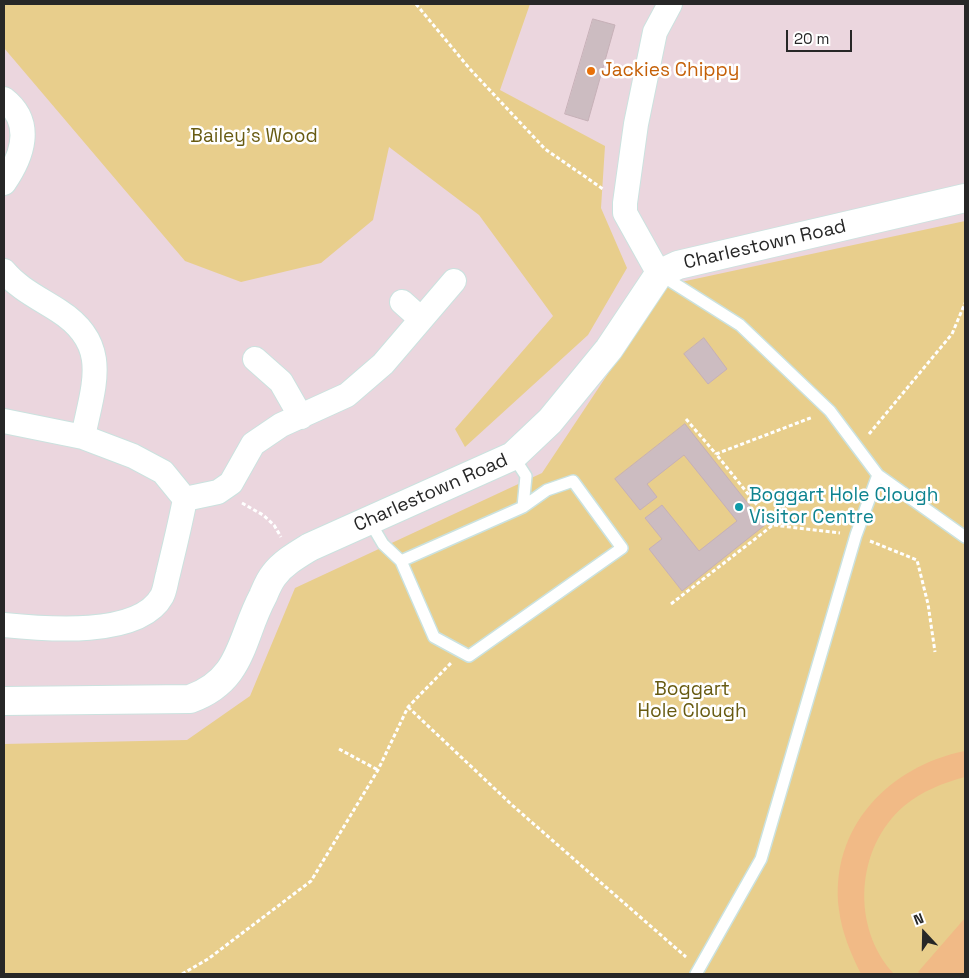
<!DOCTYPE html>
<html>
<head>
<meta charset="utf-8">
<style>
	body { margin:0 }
	#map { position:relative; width:969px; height:978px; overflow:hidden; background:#ebd6de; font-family:"Space Grotesk",sans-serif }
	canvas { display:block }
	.frame { position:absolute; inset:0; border:5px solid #272727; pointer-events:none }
	.north { position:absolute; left:899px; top:908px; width:50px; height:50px; -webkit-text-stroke:4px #fff; paint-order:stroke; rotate:339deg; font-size:14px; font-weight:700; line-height:20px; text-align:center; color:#272727 }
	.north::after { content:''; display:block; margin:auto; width:18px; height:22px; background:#272727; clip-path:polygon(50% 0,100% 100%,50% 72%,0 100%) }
	.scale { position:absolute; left:786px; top:30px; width:66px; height:22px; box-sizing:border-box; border:2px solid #272727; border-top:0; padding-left:6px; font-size:15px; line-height:18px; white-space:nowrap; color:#272727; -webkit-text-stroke:4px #fff; paint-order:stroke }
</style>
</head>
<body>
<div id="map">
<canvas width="969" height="978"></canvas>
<div class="frame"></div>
<div class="north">N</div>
<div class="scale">20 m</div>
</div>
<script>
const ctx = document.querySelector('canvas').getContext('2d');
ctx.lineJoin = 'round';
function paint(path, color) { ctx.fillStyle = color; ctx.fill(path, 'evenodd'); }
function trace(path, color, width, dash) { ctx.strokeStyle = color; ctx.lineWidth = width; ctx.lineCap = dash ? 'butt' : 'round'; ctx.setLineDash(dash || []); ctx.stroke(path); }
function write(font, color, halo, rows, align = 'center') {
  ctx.font = font + ' "Space Grotesk",sans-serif'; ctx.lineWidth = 5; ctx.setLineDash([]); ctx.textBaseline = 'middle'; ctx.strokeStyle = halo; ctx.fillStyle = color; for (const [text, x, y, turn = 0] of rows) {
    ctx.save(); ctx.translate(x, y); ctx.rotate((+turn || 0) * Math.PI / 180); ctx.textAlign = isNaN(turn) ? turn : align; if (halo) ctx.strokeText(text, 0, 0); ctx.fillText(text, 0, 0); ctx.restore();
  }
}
paint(new Path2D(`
	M4 4H530L500 90 605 146 601 208 627 268 588 335 465 447 455 429 553 316 479 215 389 147 373 220 321 263 241 282 185 261 4 48Z
	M965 221V974H4V744L187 740 250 696 295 588 542 473 667 285Z`), '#e8ce8c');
paint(new Path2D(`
	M965 751V777C943 783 922 791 904 806 855 848 851 928 894 974H861C851 954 842 933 839 910 829 828 889 766 965 751Z
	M965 918V974H921L918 972Z`), '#f1ba86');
const building = new Path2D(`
	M593 19 615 25 588 121 565 114Z
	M704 338 727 369 708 384 684 354Z
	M685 424 765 525 682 591 649 549 662 539 645 518 662 505 699 551 737 521 684 455 647 484 657 497 640 510 615 479Z`);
paint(building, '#ccbcc1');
trace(building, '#c6b0b7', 1);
const lane = new Path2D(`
	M661 275 740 325 830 411 878 475 965 537
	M370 522 383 544 401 561 523 507 526 476 513 456
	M401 561 434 637 469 656 622 548 573 481 547 490 523 507
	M696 974 761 859 856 535 878 475`);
const street = new Path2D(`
	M4 99C35 123 22 157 4 183
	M4 271C19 289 39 298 59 311 112 345 93 386 83 437
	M659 274 625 213V203L636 124 655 32 670 4
	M402 302 421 319
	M255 359 281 382 301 417
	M4 421 83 437 133 456 163 472 185 499C180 525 174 549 168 574 166 581 165 590 162 596 139 638 44 629 4 625
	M185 499 218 492 231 483 253 444 281 425 347 395 383 364 454 281`);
const secondary = new Path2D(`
	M4 701 190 699C243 680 240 639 263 596 266 589 269 581 274 575 283 563 297 555 310 547L513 456 550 421 609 349 659 274 678 265 965 198`);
trace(lane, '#cbe2df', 14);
trace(street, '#cbe2df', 26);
trace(secondary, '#cbe2df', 30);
trace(new Path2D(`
	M416 4 469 68 545 149 603 189
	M686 419 716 454
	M869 434 952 334 965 303
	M242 503 263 515 274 525 281 537
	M773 525 716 454 813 417
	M870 541 917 560 928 604 935 652
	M671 604 773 525 840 533
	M408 707 512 805 686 957
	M339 749 378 770
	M182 974 208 959 311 881 378 770 408 707 451 663`), '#fff', 3, [4, 2.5]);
trace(lane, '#fff', 11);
trace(street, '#fff', 24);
trace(secondary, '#fff', 28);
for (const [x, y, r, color] of [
	[591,71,5,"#e8710a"],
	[739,507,5,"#0f9aa8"]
]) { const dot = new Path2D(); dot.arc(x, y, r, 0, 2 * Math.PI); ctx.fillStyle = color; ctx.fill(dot); trace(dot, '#fff', 2); }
write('19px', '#c56008', '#fff', [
	["Jackies Chippy",601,71]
], 'left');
write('19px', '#685b12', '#fff', [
	["Bailey's Wood",254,137],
	["Boggart",692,690],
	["Hole Clough",692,712]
]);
write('19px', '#272727', '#fff', [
	["Charlestown Road",765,245,-13],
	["Charlestown Road",431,493,-24]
]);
write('19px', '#0d838f', '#fff', [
	["Boggart Hole Clough",749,496],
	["Visitor Centre",749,518]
], 'left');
</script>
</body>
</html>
